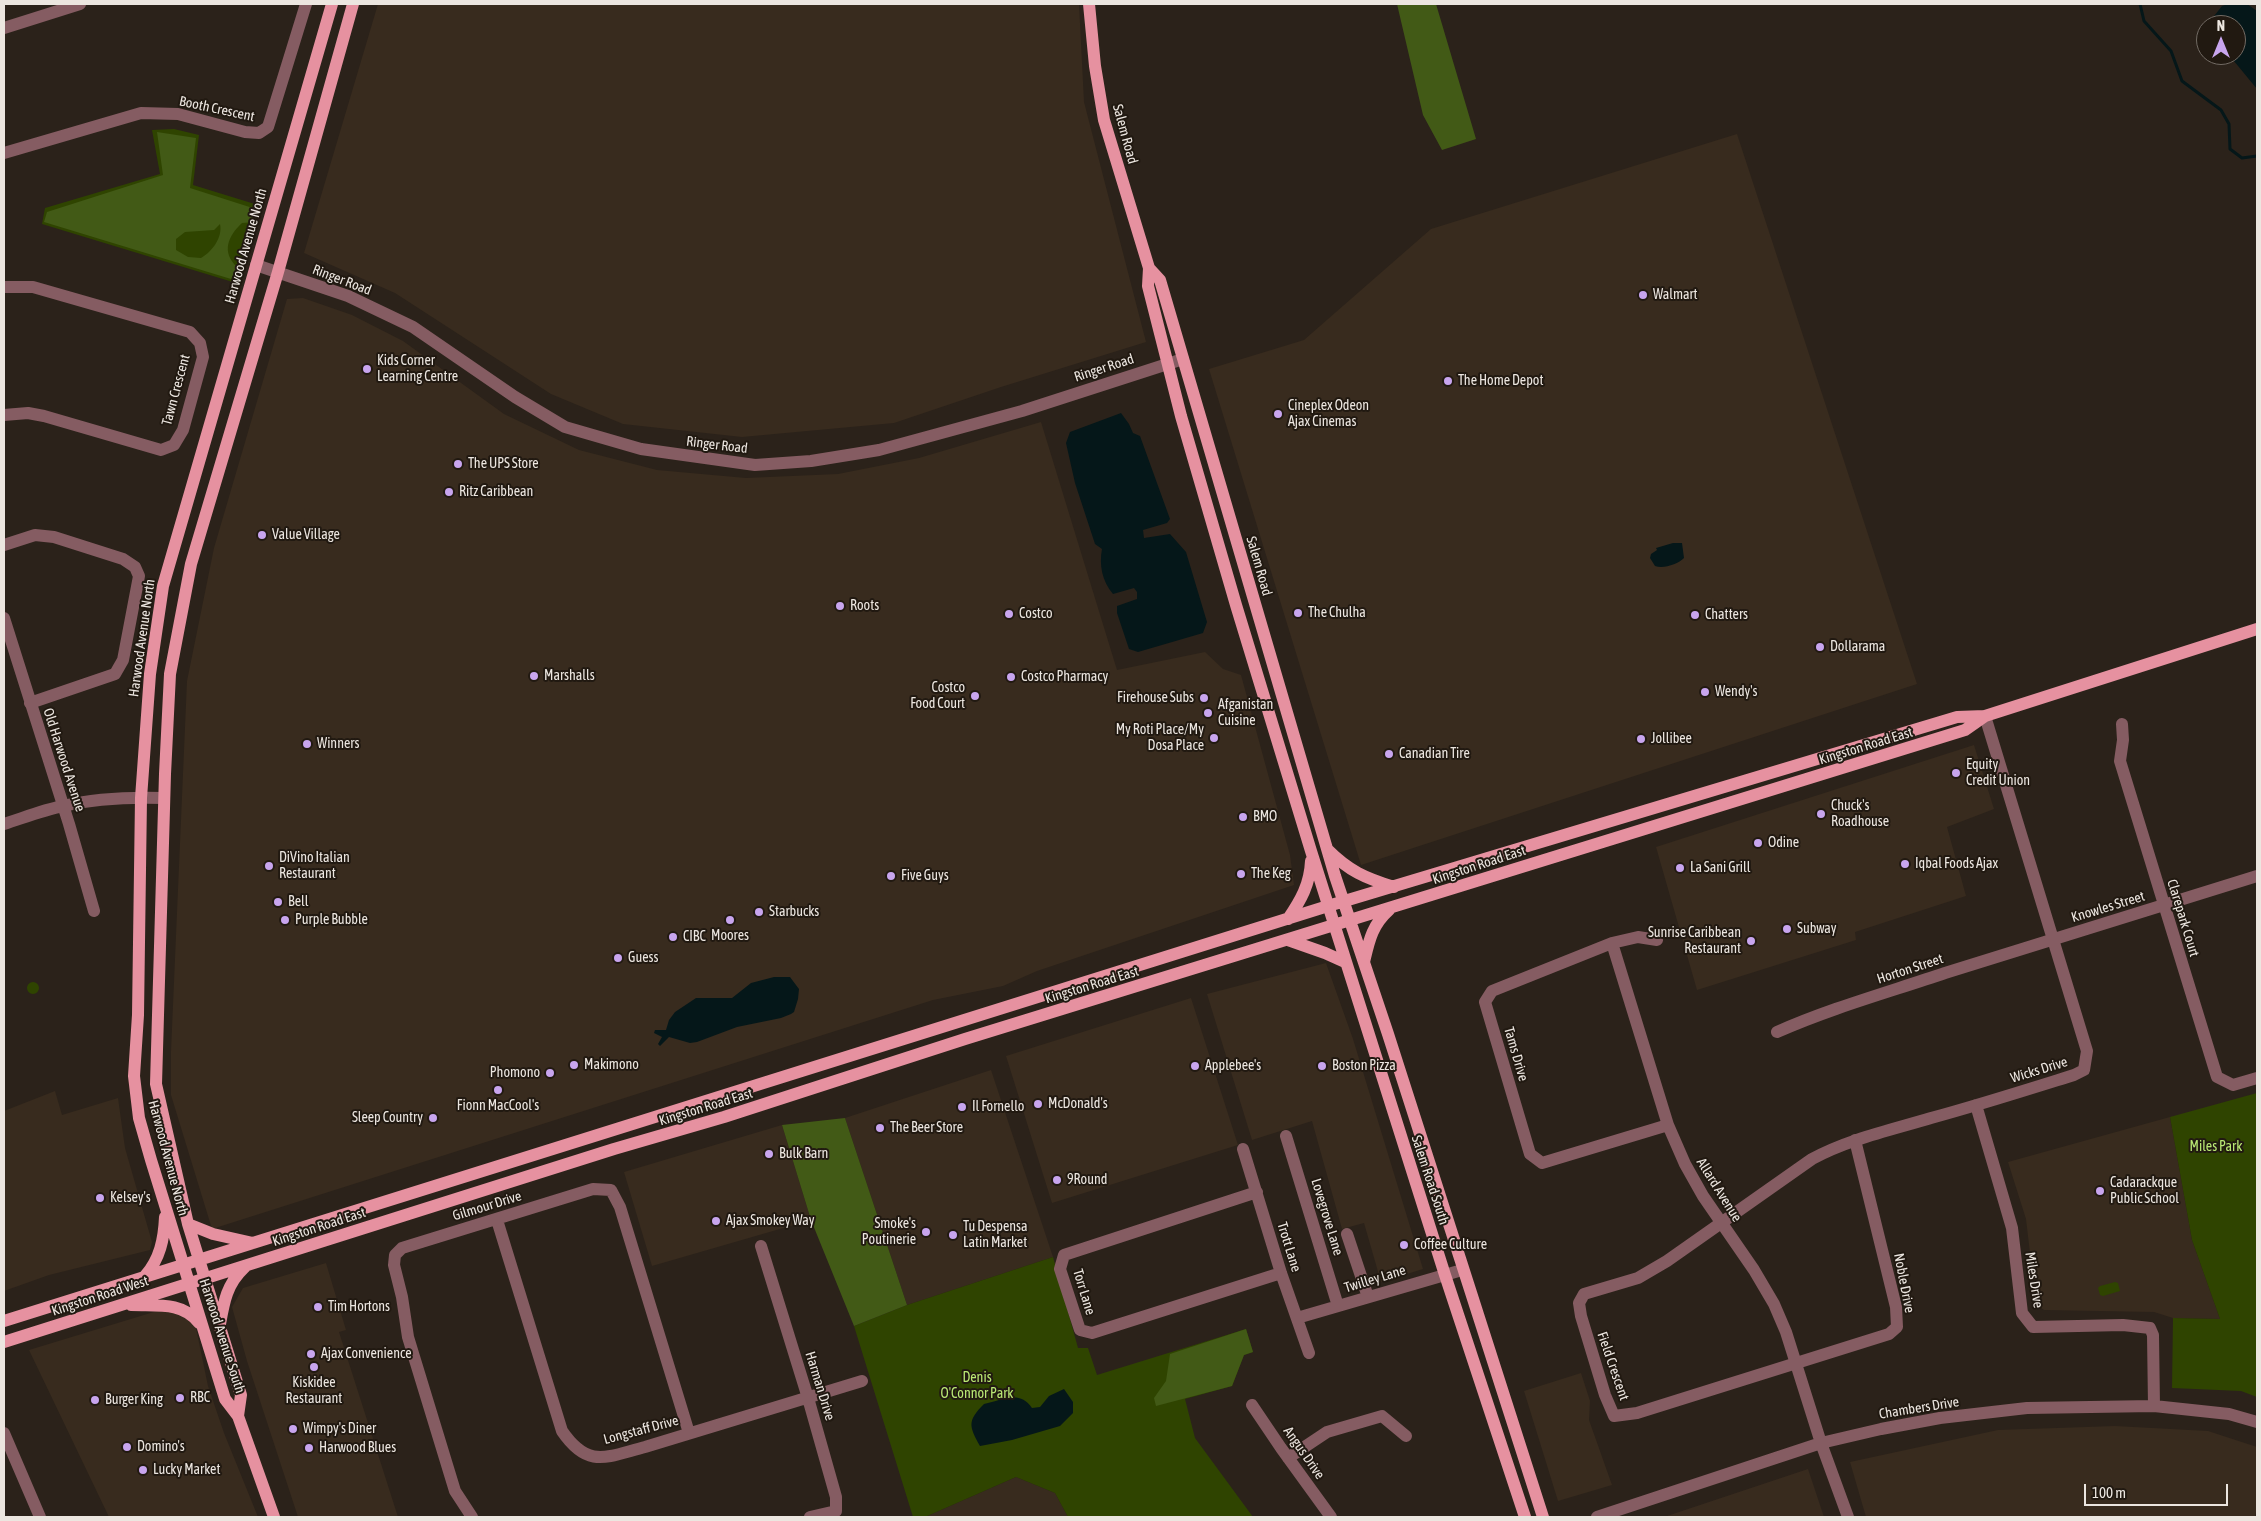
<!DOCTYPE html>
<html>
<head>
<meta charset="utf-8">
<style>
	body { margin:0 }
	#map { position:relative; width:2261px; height:1521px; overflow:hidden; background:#2b221a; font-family:"Asap Condensed",sans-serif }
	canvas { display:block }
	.frame { position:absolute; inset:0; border:5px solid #ece6e0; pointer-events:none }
	.north { position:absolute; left:2196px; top:15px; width:50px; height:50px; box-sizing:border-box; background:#211911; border:1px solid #726b64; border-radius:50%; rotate:0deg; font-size:14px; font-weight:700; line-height:20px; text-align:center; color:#ece6e0 }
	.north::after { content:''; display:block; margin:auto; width:18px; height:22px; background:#c8a5ee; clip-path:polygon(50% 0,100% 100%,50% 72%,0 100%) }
	.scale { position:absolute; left:2084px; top:1484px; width:144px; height:22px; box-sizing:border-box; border:2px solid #ece6e0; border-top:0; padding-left:6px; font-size:15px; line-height:18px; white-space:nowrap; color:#ece6e0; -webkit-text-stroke:4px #211911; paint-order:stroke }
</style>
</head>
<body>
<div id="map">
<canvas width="2261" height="1521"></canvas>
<div class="frame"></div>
<div class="north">N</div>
<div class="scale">100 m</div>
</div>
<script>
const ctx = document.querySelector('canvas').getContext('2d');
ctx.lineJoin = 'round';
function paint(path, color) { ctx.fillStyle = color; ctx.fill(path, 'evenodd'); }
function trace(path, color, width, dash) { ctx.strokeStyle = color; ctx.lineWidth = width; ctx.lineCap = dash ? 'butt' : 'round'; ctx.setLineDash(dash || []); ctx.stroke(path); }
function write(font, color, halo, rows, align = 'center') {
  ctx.font = font + ' "Asap Condensed",sans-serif'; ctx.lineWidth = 4; ctx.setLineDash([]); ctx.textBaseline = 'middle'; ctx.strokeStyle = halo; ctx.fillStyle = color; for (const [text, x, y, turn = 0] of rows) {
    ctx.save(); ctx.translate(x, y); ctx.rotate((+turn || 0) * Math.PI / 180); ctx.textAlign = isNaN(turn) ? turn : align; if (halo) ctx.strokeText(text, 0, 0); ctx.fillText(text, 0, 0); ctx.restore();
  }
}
paint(new Path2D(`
	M378 4H1079L1084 102 1146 342 1001 387 894 423 742 437 623 424 551 394 395 293 304 253Z
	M1737 134 1917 684 1361 865 1209 369 1304 340 1431 229Z
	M303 298 352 315 403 341 504 414 579 450 657 470 746 478 838 474 919 458 1041 422 1117 670 1205 652 1223 669 1241 675 1290 855 1294 885 1037 971 1003 986 933 1000 212 1229 171 1095V1051L187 681 214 548 287 299Z
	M1974 745 1994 809 1947 827 1966 896 1855 932 1856 940 1697 990 1656 847Z
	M1326 963 1353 1039 1423 1269 1381 1282 1364 1223 1342 1229 1312 1121 1252 1140 1207 994Z
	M1191 998 1238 1145 1052 1203 1006 1056Z
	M991 1070 1053 1257 907 1305 845 1118Z
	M55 1091 62 1115 118 1098 125 1148 152 1242 150 1250 49 1275 4 1291V1111Z
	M2170 1117 2192 1240 2220 1319 2173 1318 2154 1312 2044 1310 2036 1304 2026 1219 2008 1162Z
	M782 1125 811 1220 652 1266 624 1172Z
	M326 1263 346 1330 339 1332 398 1517H298L247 1361 232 1307 243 1288Z
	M157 1311 182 1313 196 1328 208 1386 224 1433 258 1517H109L29 1350Z
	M1581 1373 1590 1401 1589 1420 1612 1485 1558 1501 1524 1391Z
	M2115 1426 2208 1431 2257 1447V1507L2255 1517H1866L1850 1462 1998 1430Z
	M1808 1469 1824 1517H1664Z
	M1016 1477 1055 1493 1068 1517H925Z`), '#382b1e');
paint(new Path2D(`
	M174 129 199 135 193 185 258 205 236 283 42 224 45 208 160 174 152 130Z
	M27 988a6 6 0 1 1 12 0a6 6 0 1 1-12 0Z
	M2257 1093V1397L2241 1391 2172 1388 2173 1318 2220 1319 2192 1240 2170 1117Z
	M1053 1257 1078 1348H1088L1097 1375 1246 1329 1253 1352 1244 1355 1232 1386 1185 1399 1195 1438 1253 1517H1068L1055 1493 1016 1477 925 1517H913L854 1326 907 1305Z
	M2115 1282 2118 1283 2120 1291 2103 1296 2100 1295 2098 1288 2100 1286Z`), '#2f4400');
paint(new Path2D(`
	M1397 4H1436L1476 139 1442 150 1423 115Z
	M157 132 196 138 190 188 259 210 255 222 242 223C228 236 221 252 237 267L231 279 44 222 47 212 163 175ZM220 224C223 237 212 252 201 258L188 257 176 250V239L185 232 214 230Z
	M845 1118 907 1305 854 1326 811 1220 782 1125Z
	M1246 1329 1253 1352 1244 1355 1232 1386 1156 1406 1154 1398 1166 1381 1170 1354Z`), '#425a16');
paint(new Path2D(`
	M2228 4H2247L2257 11V89L2229 55H2236V25H2207L2222 6Z
	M1121 413 1129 424 1133 433 1140 436 1170 519 1167 523 1143 530 1144 538 1170 534 1186 552 1207 622 1203 633 1138 652 1129 649 1117 613V606L1137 599V592L1134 588 1113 594C1102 581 1099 565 1102 549L1095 544 1075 483 1066 443 1070 432Z
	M1673 543H1682L1684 558C1678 564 1664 569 1655 566L1650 558 1651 554 1657 550 1656 548Z
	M774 977H790L799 989 798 999 794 1012 791 1014 781 1018 737 1027 697 1042 690 1043 669 1037 660 1046 658 1044 662 1037 654 1033 655 1030H666L669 1020 675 1012 696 998H732L751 983Z
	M1064 1389 1073 1402V1413L1060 1426 1012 1440 980 1446C969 1426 967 1421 984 1404 1003 1400 1020 1390 1032 1408L1040 1407 1049 1396Z`), '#051719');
trace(new Path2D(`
	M2140 4 2144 21 2171 51 2182 81 2221 110 2229 124 2230 149 2242 158 2257 156`), '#051719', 3);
trace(new Path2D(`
	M4 28 80 4
	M4 153 141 113 178 114 245 132 259 133 268 127 306 4
	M256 265 348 296 413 327 515 397 565 427 641 449 755 465 811 461 879 450 1022 411 1183 359
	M4 287H33L190 332 200 343 203 357 183 430 174 445 161 450 44 416 28 413 4 415
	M4 545 35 535 54 537 123 559 135 567 139 576 123 660 115 674 30 703
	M4 618 69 824 94 911
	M2122 724 2123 740 2120 761 2217 1077 2233 1085 2257 1078
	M4 824C23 818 43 810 63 806 97 798 130 797 164 798
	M1657 940 1638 937 1612 943 1492 991 1485 1002 1530 1154 1542 1163 1668 1125
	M1612 943 1668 1125 1685 1164 1703 1196 1754 1270 1774 1304 1786 1332 1821 1443 1848 1517
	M1777 1032C1831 1008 1889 992 1945 973 2049 940 2153 908 2257 876
	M1976 1105 2012 1228 2022 1313 2033 1327 2123 1325 2150 1328 2153 1335 2154 1406
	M1286 1136 1338 1306
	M1855 1140 1896 1307 1897 1327 1889 1334 1637 1413 1614 1416 1605 1395 1581 1316 1579 1303 1584 1294 1638 1278 1667 1261 1812 1159C1849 1139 1891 1130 1931 1118 1979 1105 2026 1090 2074 1075L2084 1070 2087 1051 1985 716
	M1243 1149 1281 1273 1309 1353
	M1257 1192 1064 1255 1060 1269 1080 1330 1092 1333 1281 1273
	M497 1220 562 1431C588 1469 606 1457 645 1447L862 1381
	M1347 1234 1368 1297
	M761 1246 808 1398 836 1497V1511L810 1517
	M1297 1318 1462 1270
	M1252 1405 1281 1448 1331 1517
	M4 1433 40 1517
	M1288 1458 1327 1432 1382 1416 1406 1436
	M472 1517 455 1491 408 1337 402 1297 394 1265 395 1255 402 1248 593 1189 611 1190 620 1207 689 1433
	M1597 1517 1821 1443 1881 1429 1940 1418 2027 1408 2154 1406 2229 1414 2257 1422`), '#855c62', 12);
trace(new Path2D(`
	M1089 4 1095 66 1104 120 1149 268 1148 286 1181 416 1236 605 1311 851 1445 1275 1525 1517
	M1149 268 1160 280 1335 876 1388 1034 1543 1517
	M1328 850C1349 871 1365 878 1394 887
	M1288 919C1301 900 1310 884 1311 861
	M1288 940 1325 953 1345 962
	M1364 962C1369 941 1372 925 1389 910
	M188 1224 213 1234 253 1243
	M145 1276C160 1259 164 1239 165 1217
	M131 1305C155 1306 183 1301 199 1323
	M4 1321 1328 906 1957 717 1985 716 2257 629
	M220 1324C224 1301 227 1284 244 1268
	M4 1342 614 1149 724 1117 965 1039 1965 730 1985 716
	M238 1416 241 1395 188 1224 156 1084 165 774 170 674 191 564 278 272 353 4
	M274 1517 238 1416 225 1399 151 1160 139 1118 134 1076 138 1015 141 798 150 674 163 586 332 4`), '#e691a0', 12);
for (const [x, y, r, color] of [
	[1643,295,5,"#c8a5ee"],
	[367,369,5,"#c8a5ee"],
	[1448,381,5,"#c8a5ee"],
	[1278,414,5,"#c8a5ee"],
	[458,464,5,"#c8a5ee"],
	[449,492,5,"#c8a5ee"],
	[262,535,5,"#c8a5ee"],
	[840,606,5,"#c8a5ee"],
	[1298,613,5,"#c8a5ee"],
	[1009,614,5,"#c8a5ee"],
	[1695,615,5,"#c8a5ee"],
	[1820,647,5,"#c8a5ee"],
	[534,676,5,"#c8a5ee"],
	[1011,677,5,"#c8a5ee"],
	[1705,692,5,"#c8a5ee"],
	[975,696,5,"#c8a5ee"],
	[1204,698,5,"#c8a5ee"],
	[1208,713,5,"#c8a5ee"],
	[1214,738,5,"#c8a5ee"],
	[1641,739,5,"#c8a5ee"],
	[307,744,5,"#c8a5ee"],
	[1389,754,5,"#c8a5ee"],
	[1956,773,5,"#c8a5ee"],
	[1821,814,5,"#c8a5ee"],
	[1243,817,5,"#c8a5ee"],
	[1758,843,5,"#c8a5ee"],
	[1905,864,5,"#c8a5ee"],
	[269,866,5,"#c8a5ee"],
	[1680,868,5,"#c8a5ee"],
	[1241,874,5,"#c8a5ee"],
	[891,876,5,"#c8a5ee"],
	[278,902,5,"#c8a5ee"],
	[759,912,5,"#c8a5ee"],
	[285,920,5,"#c8a5ee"],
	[730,920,5,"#c8a5ee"],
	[1787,929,5,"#c8a5ee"],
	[673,937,5,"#c8a5ee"],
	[1751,941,5,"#c8a5ee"],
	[618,958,5,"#c8a5ee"],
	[574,1065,5,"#c8a5ee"],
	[1195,1066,5,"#c8a5ee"],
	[1322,1066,5,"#c8a5ee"],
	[550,1073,5,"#c8a5ee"],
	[498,1090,5,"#c8a5ee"],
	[1038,1104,5,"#c8a5ee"],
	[962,1107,5,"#c8a5ee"],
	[433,1118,5,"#c8a5ee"],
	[880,1128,5,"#c8a5ee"],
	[769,1154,5,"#c8a5ee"],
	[1057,1180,5,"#c8a5ee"],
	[2100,1191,5,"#c8a5ee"],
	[100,1198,5,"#c8a5ee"],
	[716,1221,5,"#c8a5ee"],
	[926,1232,5,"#c8a5ee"],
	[953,1235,5,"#c8a5ee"],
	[1404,1245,5,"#c8a5ee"],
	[318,1307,5,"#c8a5ee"],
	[311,1354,5,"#c8a5ee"],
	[314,1367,5,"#c8a5ee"],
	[180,1398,5,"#c8a5ee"],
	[95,1400,5,"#c8a5ee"],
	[293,1429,5,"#c8a5ee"],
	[127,1447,5,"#c8a5ee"],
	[309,1448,5,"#c8a5ee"],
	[143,1470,5,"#c8a5ee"]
]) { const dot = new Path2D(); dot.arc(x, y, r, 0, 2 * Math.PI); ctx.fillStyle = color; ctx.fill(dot); trace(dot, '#211911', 2); }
write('14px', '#ece6e0', '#211911', [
	["Booth Crescent",217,109,12],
	["Salem Road",1125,134,75],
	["Harwood Avenue North",246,246,-74],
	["Ringer Road",342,280,21],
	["Ringer Road",1104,368,-18],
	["Tawn Crescent",176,390,-75],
	["Ringer Road",717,445,7],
	["Salem Road",1259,566,74],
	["Harwood Avenue North",142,638,-82],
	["Kingston Road East",1866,746,-17],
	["Old Harwood Avenue",64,760,72],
	["Kingston Road East",1479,865,-18],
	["Knowles Street",2108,907,-17],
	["Clarepark Court",2183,918,73],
	["Horton Street",1910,969,-18],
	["Kingston Road East",1092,985,-17],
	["Tams Drive",1516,1054,74],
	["Wicks Drive",2039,1070,-17],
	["Kingston Road East",706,1107,-17],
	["Harwood Avenue North",168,1158,75],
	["Salem Road South",1430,1180,72],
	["Allard Avenue",1719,1190,58],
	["Gilmour Drive",487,1206,-17],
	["Lovegrove Lane",1327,1217,73],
	["Kingston Road East",319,1227,-18],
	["Trott Lane",1289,1247,73],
	["Twilley Lane",1375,1279,-17],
	["Miles Drive",2034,1280,81],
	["Noble Drive",1904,1283,79],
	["Torr Lane",1084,1292,73],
	["Kingston Road West",100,1296,-18],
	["Harwood Avenue South",222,1336,72],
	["Field Crescent",1613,1366,71],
	["Harman Drive",820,1386,73],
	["Chambers Drive",1919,1408,-9],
	["Longstaff Drive",641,1430,-15],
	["Angus Drive",1304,1453,55]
]);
write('14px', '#ece6e0', '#211911', [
	["Walmart",1653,295],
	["Kids Corner",377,361],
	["Learning Centre",377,377],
	["The Home Depot",1458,381],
	["Cineplex Odeon",1288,406],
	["Ajax Cinemas",1288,422],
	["The UPS Store",468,464],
	["Ritz Caribbean",459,492],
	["Value Village",272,535],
	["Roots",850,606],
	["The Chulha",1308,613],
	["Costco",1019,614],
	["Chatters",1705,615],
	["Dollarama",1830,647],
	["Marshalls",544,676],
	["Costco Pharmacy",1021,677],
	["Costco",965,688,"right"],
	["Food Court",965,704,"right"],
	["Wendy's",1715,692],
	["Firehouse Subs",1194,698,"right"],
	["Afganistan",1218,705],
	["Cuisine",1218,721],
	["My Roti Place/My",1204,730,"right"],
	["Dosa Place",1204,746,"right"],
	["Jollibee",1651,739],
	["Winners",317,744],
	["Canadian Tire",1399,754],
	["Equity",1966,765],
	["Credit Union",1966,781],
	["Chuck's",1831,806],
	["Roadhouse",1831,822],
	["BMO",1253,817],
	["Odine",1768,843],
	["DiVino Italian",279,858],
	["Restaurant",279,874],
	["Iqbal Foods Ajax",1915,864],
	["La Sani Grill",1690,868],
	["The Keg",1251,874],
	["Five Guys",901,876],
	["Bell",288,902],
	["Starbucks",769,912],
	["Purple Bubble",295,920],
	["Subway",1797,929],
	["Sunrise Caribbean",1741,933,"right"],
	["Restaurant",1741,949,"right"],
	["Moores",730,936,"center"],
	["CIBC",683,937],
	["Guess",628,958],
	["Makimono",584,1065],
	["Applebee's",1205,1066],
	["Boston Pizza",1332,1066],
	["Phomono",540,1073,"right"],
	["McDonald's",1048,1104],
	["Fionn MacCool's",498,1106,"center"],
	["Il Fornello",972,1107],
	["Sleep Country",423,1118,"right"],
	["The Beer Store",890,1128],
	["Bulk Barn",779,1154],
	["9Round",1067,1180],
	["Cadarackque",2110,1183],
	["Public School",2110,1199],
	["Kelsey's",110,1198],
	["Ajax Smokey Way",726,1221],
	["Smoke's",916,1224,"right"],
	["Poutinerie",916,1240,"right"],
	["Tu Despensa",963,1227],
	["Latin Market",963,1243],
	["Coffee Culture",1414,1245],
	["Tim Hortons",328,1307],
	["Ajax Convenience",321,1354],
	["Kiskidee",314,1383,"center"],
	["Restaurant",314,1399,"center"],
	["RBC",190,1398],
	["Burger King",105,1400],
	["Wimpy's Diner",303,1429],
	["Domino's",137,1447],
	["Harwood Blues",319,1448],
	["Lucky Market",153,1470]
], 'left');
write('14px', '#bae874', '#211911', [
	["Miles Park",2216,1147],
	["Denis",977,1378],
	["O'Connor Park",977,1394]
]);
</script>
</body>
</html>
